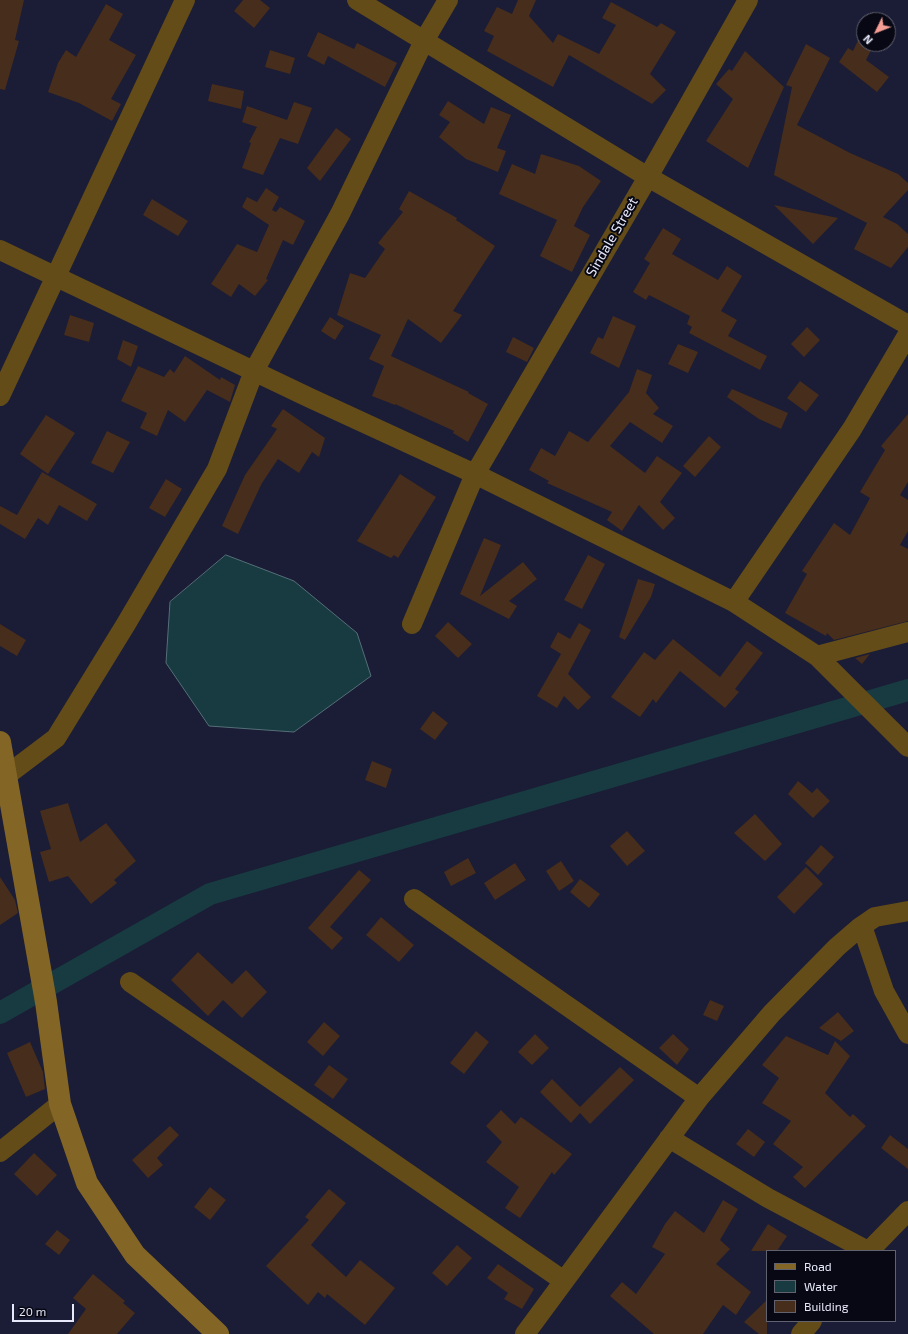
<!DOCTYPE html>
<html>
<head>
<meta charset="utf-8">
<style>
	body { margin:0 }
	#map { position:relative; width:908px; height:1334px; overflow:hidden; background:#1b1c36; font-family:"Exo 2",sans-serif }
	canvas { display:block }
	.legend { position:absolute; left:766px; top:1250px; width:130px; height:72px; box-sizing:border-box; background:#070813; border:1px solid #616270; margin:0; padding:5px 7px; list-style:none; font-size:12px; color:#e7e9fb }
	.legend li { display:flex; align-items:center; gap:8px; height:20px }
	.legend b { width:20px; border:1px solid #616270 }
	.north { position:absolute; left:856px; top:12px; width:40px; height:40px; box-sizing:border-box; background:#070813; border:1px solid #616270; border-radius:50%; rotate:227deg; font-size:11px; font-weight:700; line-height:16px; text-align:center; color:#e7e9fb }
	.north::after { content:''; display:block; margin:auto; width:14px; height:18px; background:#f59c93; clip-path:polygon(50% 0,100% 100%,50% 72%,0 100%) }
	.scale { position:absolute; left:12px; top:1304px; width:62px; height:18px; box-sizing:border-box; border:2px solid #e7e9fb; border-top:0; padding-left:5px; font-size:12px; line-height:14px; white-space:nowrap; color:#e7e9fb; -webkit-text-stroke:3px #070813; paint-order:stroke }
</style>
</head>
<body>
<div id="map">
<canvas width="908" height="1334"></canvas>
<ul class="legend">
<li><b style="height:5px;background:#836625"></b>Road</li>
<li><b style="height:11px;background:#173b40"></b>Water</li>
<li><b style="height:11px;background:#472d1b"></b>Building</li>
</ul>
<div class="north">N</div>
<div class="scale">20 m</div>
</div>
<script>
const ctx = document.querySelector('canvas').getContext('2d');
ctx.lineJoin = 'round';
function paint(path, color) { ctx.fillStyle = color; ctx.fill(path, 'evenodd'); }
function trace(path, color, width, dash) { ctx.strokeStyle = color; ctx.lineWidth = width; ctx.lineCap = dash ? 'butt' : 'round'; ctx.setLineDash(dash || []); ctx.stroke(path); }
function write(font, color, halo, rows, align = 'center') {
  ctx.font = font + ' "Exo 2",sans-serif'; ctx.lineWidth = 4; ctx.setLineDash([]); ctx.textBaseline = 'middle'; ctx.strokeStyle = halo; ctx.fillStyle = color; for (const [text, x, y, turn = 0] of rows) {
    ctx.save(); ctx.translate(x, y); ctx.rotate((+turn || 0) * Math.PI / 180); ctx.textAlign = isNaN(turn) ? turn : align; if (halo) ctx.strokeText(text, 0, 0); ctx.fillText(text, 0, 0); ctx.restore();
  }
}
const water = new Path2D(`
	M226 555 294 581 357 633 371 676 294 732 209 726 166 663 170 602Z`);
paint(water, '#173b40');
trace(water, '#556f78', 1);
trace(new Path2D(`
	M0 1013 210 894 908 690`), '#173b40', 22);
paint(new Path2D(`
	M0 0H24L15 40 19 41 5 90 0 89Z
	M243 0H260L270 8 254 28 234 11Z
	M518 0H536L529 16 553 43 558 34 599 54 616 25 602 18 611 2 657 27 661 23 676 32 650 74 666 90 652 104 569 55 553 87 487 51 494 36 484 31 497 7 512 14Z
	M106 4 123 14 109 40 136 55 111 99 121 104 112 121 79 103 48 92 58 63 66 50 76 57Z
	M872 12 886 19V20H868Z
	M864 28V44H874L866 60 889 77 877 92 839 62 848 48 853 51Z
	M318 32 354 49 357 43 397 63 385 87 328 56 324 65 307 56Z
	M806 44 830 58 797 125 850 153 898 174 908 183V190L883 217 897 224 908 234V247L891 268 854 249 867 223 774 175 792 87 786 85Z
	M270 50 295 58 290 74 265 67Z
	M745 51 784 87 748 168 706 141 733 99 716 84 729 69 732 71Z
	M212 84 244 91 241 109 208 101Z
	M448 101 484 124 491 107 511 115 497 148 506 151 498 172 466 159 439 137 450 122 439 115Z
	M294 102 312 108 298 144 280 138 263 175 242 168 251 143 249 142 257 127 242 122 247 106 287 120Z
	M336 128 351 139 320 181 307 168Z
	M541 154 579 166 601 181 583 207 574 226 590 235 572 272 540 256 557 220 499 194 512 164 535 174Z
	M266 188 279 197 272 210 276 212 280 207 305 221 293 245 283 240 266 279 268 280 255 296 239 284 231 297 211 284 237 244 257 252 269 225 242 207 247 197 257 202Z
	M409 191 457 218 456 220 495 246 453 311 462 315 441 343 408 319 391 356 469 392 468 393 488 404 468 442 453 433 454 431 395 404V405L372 396 384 366 369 359 381 335 337 315 350 273 365 278 385 249 378 243 403 212 399 209Z
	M152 199 188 221 178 236 143 215Z
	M774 205 838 218 813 244Z
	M663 228 681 239 672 254 718 280 727 266 742 276 721 311 737 320 728 336 767 356 760 370 689 333 692 327 687 324 690 316 649 295 646 300 633 292 650 263 644 259Z
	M70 315 94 323 89 342 64 335Z
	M613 316 636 326 619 368 590 353 598 337 603 339Z
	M330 317 344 326 335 340 321 331Z
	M807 327 820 340 804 357 791 344Z
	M513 337 534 348 527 362 506 352Z
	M123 340 138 346 131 367 117 359Z
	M678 344 698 352 688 373 668 364Z
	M185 356 220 380 221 377 235 385 230 402 207 390 185 422 168 410 157 436 140 428 147 413 121 401 138 366 164 377 170 369 174 373Z
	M637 369 652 375 646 393 659 408 653 414 673 426 662 443 630 422 610 446 645 473 657 456 682 473 660 502 675 518 663 530 639 505 622 531 607 520 612 512 547 483 549 481 529 470 541 448 555 456 569 431 588 442 629 392Z
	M800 381 819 395 806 412 787 398Z
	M732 389 788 413 781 429 759 419 727 397Z
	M283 409 325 438 319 457 312 452 299 473 278 459 262 483 238 534 222 526 245 475 277 429 271 426Z
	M908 414V482L900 495 908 500V531L900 545 908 549V621L834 640 827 633 826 636 785 613 807 574 802 571 834 523 850 535 870 498 860 492 885 450 881 446Z
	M46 415 75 433 48 474 20 454Z
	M107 431 130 442 113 473 91 463Z
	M709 436 721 447 695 477 683 466Z
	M42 472 97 504 87 521 59 505 48 525 38 518 25 539 0 524V506L17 515Z
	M400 474 436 497 398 558 394 555 391 558 357 541Z
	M166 479 182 489 165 517 149 508Z
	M484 538 501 545 480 596 523 562 537 579 509 601 517 606 509 619 460 594Z
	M588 555 605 564 582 609 564 600Z
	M638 579 655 584 651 597 625 640 619 637Z
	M448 622 472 644 458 658 435 636Z
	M579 623 591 630 568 674 591 697 578 710 564 696 557 708 537 696 561 654 550 647 558 632 570 639Z
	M0 624 26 640 17 656 0 646Z
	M673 639 720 677 747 641 763 653 735 689 739 692 725 708 680 671 656 703 653 699 640 717 611 697 644 652 655 660Z
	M870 654 862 664 855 658Z
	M433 711 448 723 435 740 420 729Z
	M372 761 392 769 386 788 365 780Z
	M798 781 812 793 817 788 830 801 813 818 788 794Z
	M68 803 80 842 106 823 136 861 114 880 117 883 91 904 68 876 49 882 40 852 51 849 40 811Z
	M755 814 782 844 765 861 734 833Z
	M627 831 645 851 627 866 610 846Z
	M821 845 834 857 818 875 805 863Z
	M468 858 476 873 451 886 444 872Z
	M561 861 574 881 559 891 546 871Z
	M515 863 526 880 495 900 484 883Z
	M806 867 823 884 794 914 777 897Z
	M359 870 371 880 330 927 343 938 332 950 308 928Z
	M0 877 15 900 18 913 0 925Z
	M580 879 600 894 589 908 570 892Z
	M381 917 414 945 399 962 366 935Z
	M198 952 232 984 246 970 267 992 242 1018 223 1000 208 1016 171 980Z
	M710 1000 724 1006 717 1021 703 1015Z
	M838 1012 854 1031 841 1041 819 1028Z
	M324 1022 340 1036 323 1056 307 1042Z
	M476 1031 489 1042 464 1074 450 1063Z
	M535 1034 549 1048 532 1065 518 1052Z
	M673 1034 689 1049 677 1065 659 1048Z
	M786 1036 828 1055 835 1041 850 1056 825 1093 850 1117 853 1114 866 1126 805 1188 793 1177 803 1167 773 1144 791 1121 762 1103 779 1078 762 1065Z
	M30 1042 43 1072 45 1089 26 1097 7 1053Z
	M329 1065 348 1079 333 1099 314 1085Z
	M620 1067 634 1080 590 1124 580 1113 571 1123 540 1092 552 1079 580 1107Z
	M501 1110 515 1124 521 1117 572 1154 554 1175 552 1172 520 1218 505 1208 519 1187 486 1162 502 1142 486 1126Z
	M170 1126 179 1135 157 1158 163 1165 148 1178 132 1160Z
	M748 1129 765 1142 754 1157 736 1144Z
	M890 1135 908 1149V1169L881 1148Z
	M34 1153 57 1175 37 1196 14 1174Z
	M210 1187 226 1200 210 1220 194 1207Z
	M329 1189 346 1203 311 1245 346 1277 360 1260 395 1288 365 1325 327 1294 325 1298 318 1292 308 1305 266 1266 309 1220 305 1217Z
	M723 1200 738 1209 720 1240 730 1249 716 1264 751 1292 736 1315 723 1305 703 1334H654L610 1296 622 1282 636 1294 665 1254 652 1247 665 1224 675 1211 704 1233Z
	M768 1224 787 1236 777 1251H751Z
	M57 1230 70 1240 59 1255 45 1244Z
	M457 1245 472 1258 447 1286 432 1273Z
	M498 1264 534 1289 522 1309 504 1299 508 1293 487 1278Z
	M93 1274 125 1301 123 1303 135 1313 117 1334H68L86 1309 73 1298Z
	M767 1300V1334H759L744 1322Z`), '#472d1b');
trace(new Path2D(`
	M357 0 648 177 908 325
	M0 250 310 398 475 474 734 602 817 656 908 747
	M0 396 185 0
	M734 602 852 429 908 334
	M412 624 475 474 648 177 748 0
	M817 656 908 632
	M7 775 56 738 126 624 217 469 254 371 340 214 424 41 448 0
	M414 899 699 1098
	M862 926 884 991 908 1034
	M130 982 564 1281
	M669 1138 768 1198 868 1251
	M0 1152 60 1104
	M869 1251 908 1211
	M525 1334 699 1098 772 1013 837 947 859 928 875 917 908 911
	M801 1334 812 1321`), '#634c18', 20);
trace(new Path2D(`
	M0 742 46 1002 60 1104 87 1183 135 1255 218 1334`), '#836625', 22);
write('14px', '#e7e9fb', '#070813', [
	["Sindale Street",612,237,-60]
]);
</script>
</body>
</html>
